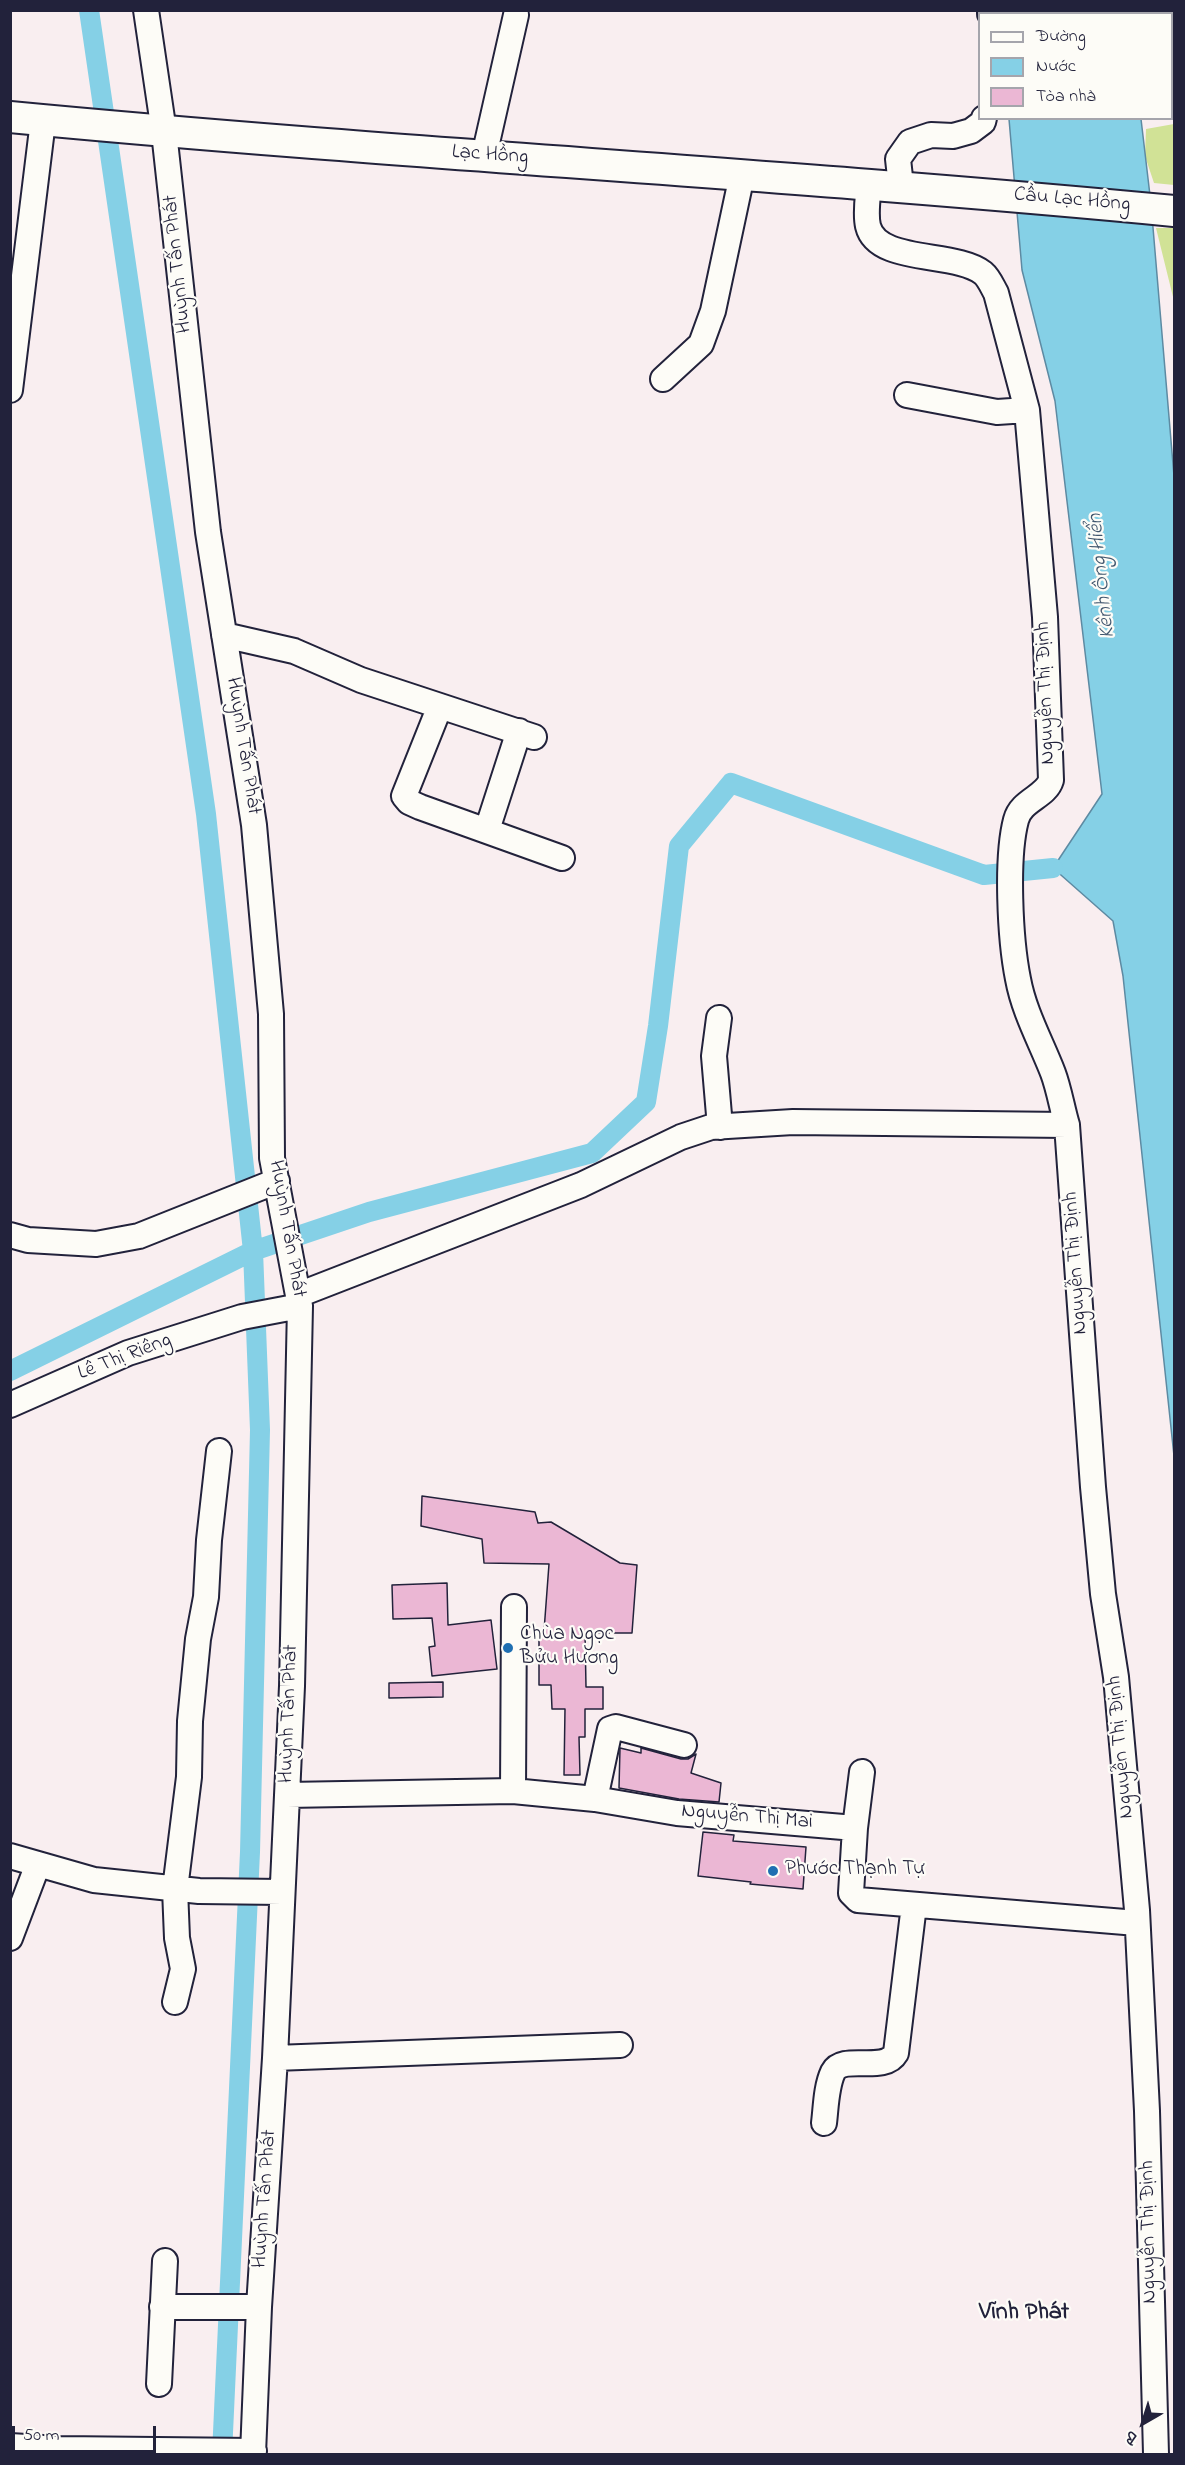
<!DOCTYPE html>
<html>
<head>
<meta charset="utf-8">
<style>
	body { margin:0 }
	#map { position:relative; width:1185px; height:2465px; overflow:hidden; background:#f9eef0; font-family:"Indie Flower",sans-serif }
	canvas { display:block }
	.frame { position:absolute; inset:0; border:12px solid #22223b; pointer-events:none }
	.legend { position:absolute; left:978px; top:12px; width:195px; height:108px; box-sizing:border-box; background:#fdfcf7; border:2px solid #a5a5ac; margin:0; padding:8px 10px; list-style:none; font-size:18px; color:#22223b }
	.legend li { display:flex; align-items:center; gap:12px; height:30px }
	.legend b { width:30px; border:2px solid #a5a5ac }
	.north { position:absolute; left:1113px; top:2393px; width:60px; height:60px; -webkit-text-stroke:4px #fdfcf7; paint-order:stroke; rotate:219deg; font-size:16px; font-weight:700; line-height:24px; text-align:center; color:#22223b }
	.north::after { content:''; display:block; margin:auto; width:21px; height:27px; background:#22223b; clip-path:polygon(50% 0,100% 100%,50% 72%,0 100%) }
	.scale { position:absolute; left:12px; top:2426px; width:144px; height:27px; box-sizing:border-box; border:3px solid #22223b; border-top:0; padding-left:8px; font-size:18px; line-height:21px; white-space:nowrap; color:#22223b; -webkit-text-stroke:4px #fdfcf7; paint-order:stroke }
</style>
</head>
<body>
<div id="map">
<canvas width="1185" height="2465"></canvas>
<div class="frame"></div>
<ul class="legend">
<li><b style="height:8px;background:#fdfcf7"></b>Đường</li>
<li><b style="height:16px;background:#85d0e6"></b>Nước</li>
<li><b style="height:16px;background:#ebb7d4"></b>Tòa nhà</li>
</ul>
<div class="north">B</div>
<div class="scale">50 m</div>
</div>
<script>
const ctx = document.querySelector('canvas').getContext('2d');
ctx.lineJoin = 'round';
function paint(path, color) { ctx.fillStyle = color; ctx.fill(path, 'evenodd'); }
function trace(path, color, width, dash) { ctx.strokeStyle = color; ctx.lineWidth = width; ctx.lineCap = dash ? 'butt' : 'round'; ctx.setLineDash(dash || []); ctx.stroke(path); }
function write(font, color, halo, rows, align = 'center') {
  ctx.font = font + ' "Indie Flower",sans-serif'; ctx.lineWidth = 4.5; ctx.setLineDash([]); ctx.textBaseline = 'middle'; ctx.strokeStyle = halo; ctx.fillStyle = color; for (const [text, x, y, turn = 0] of rows) {
    ctx.save(); ctx.translate(x, y); ctx.rotate((+turn || 0) * Math.PI / 180); ctx.textAlign = isNaN(turn) ? turn : align; if (halo) ctx.strokeText(text, 0, 0); ctx.fillText(text, 0, 0); ctx.restore();
  }
}
paint(new Path2D(`
	M1174 124V185L1154 183 1145 156 1146 129Z
	M1156 228H1174V302V301Z`), '#d1e296');
const water = new Path2D(`
	M1009 119H1141L1151 204 1174 476V1456L1123 976 1113 921 1053 868 1102 794 1055 401 1022 270Z`);
paint(water, '#85d0e6');
trace(water, '#5d8aa2', 1.5);
trace(new Path2D(`
	M89 10 206 814 253 1251 260 1430 250 1852 222 2454
	M10 1371 253 1251 369 1212 592 1153 646 1102 658 1026 679 846 731 783 984 875 1053 868`), '#85d0e6', 20);
const building = new Path2D(`
	M422 1496 535 1512 538 1523 551 1522 620 1563 637 1565 632 1633H585L586 1687H603V1709H585V1737H579L580 1775H564L565 1709H552L551 1685H539V1631H544L549 1564 484 1563 482 1539 421 1526Z
	M447 1583 448 1625 491 1620 497 1669 432 1676 429 1647 435 1646 432 1618 393 1619 392 1585Z
	M443 1682V1697L389 1698V1683Z
	M620 1748 641 1753V1748L681 1759H688L696 1754 691 1773 721 1783 719 1802 679 1799 619 1788Z
	M703 1832 734 1835 733 1841 806 1847 803 1889 750 1884 751 1882 698 1876Z`);
paint(building, '#ebb7d4');
trace(building, '#22223b', 1.5);
const minor = new Path2D(`
	M146 10 164 132 208 532 254 825 271 1014 272 1158 300 1306 292 1686 275 2058 259 2307 253 2454
	M990 10V14
	M484 156 516 15
	M869 184C868 197 865 213 868 226 877 264 955 251 983 273 989 278 992 286 996 293L1027 410 1045 617 1051 780C1046 797 1021 800 1016 820 1006 858 1010 939 1018 979 1024 1012 1041 1042 1053 1073 1059 1089 1062 1108 1067 1125L1093 1487 1103 1594 1116 1677 1137 1910 1147 2111 1156 2454
	M901 186 898 159 910 142 931 135 953 136 971 131 983 122 984 118
	M663 379 701 344 713 311 742 175
	M10 390 43 121
	M907 395 997 412 1027 410
	M224 635 294 651 361 680 534 737
	M440 706 404 796 409 802 420 807 562 858
	M487 830 519 731
	M719 1018 714 1056 720 1127
	M10 1235 28 1240 96 1244 139 1236 277 1181
	M298 1295 581 1185 681 1137 711 1127 793 1122 1067 1125
	M10 1405 128 1353 242 1317 300 1306
	M513 1791 514 1607
	M287 1795 513 1791 595 1799 677 1813 855 1828 851 1893 858 1900 1137 1923
	M595 1799 610 1729 616 1727 684 1745
	M855 1828 862 1772
	M10 1856 94 1880 199 1891 282 1892
	M10 1938 38 1864
	M175 2002 183 1969 177 1938 175 1889 189 1777 190 1721 198 1639 206 1597 209 1540 219 1451
	M275 2058 620 2045
	M824 2123C826 2107 826 2087 833 2072 843 2053 884 2074 896 2053L914 1905
	M162 2307H259
	M159 2384 165 2261
	M10 2446 59 2449 254 2451`);
const major = new Path2D(`
	M10 117C398 154 787 174 1174 211`);
trace(minor, '#22223b', 28);
trace(major, '#22223b', 34);
trace(minor, '#fdfcf7', 24);
trace(major, '#fdfcf7', 30);
for (const [x, y, r, color] of [
	[508,1648,6,"#1f6fb2"],
	[773,1871,6,"#1f6fb2"]
]) { const dot = new Path2D(); dot.arc(x, y, r, 0, 2 * Math.PI); ctx.fillStyle = color; ctx.fill(dot); trace(dot, '#fdfcf7', 2); }
write('21px', '#22223b', '#fdfcf7', [
	["Lạc Hồng",490,156,4],
	["Cầu Lạc Hồng",1072,201,5],
	["Huỳnh Tấn Phát",179,264,-96],
	["Nguyễn Thị Định",1047,693,-92],
	["Huỳnh Tấn Phát",242,746,81],
	["Huỳnh Tấn Phát",286,1229,80],
	["Nguyễn Thị Định",1077,1263,-94],
	["Lê Thị Riêng",125,1358,-21],
	["Huỳnh Tấn Phát",290,1714,-88],
	["Nguyễn Thị Định",1122,1747,-95],
	["Nguyễn Thị Mai",747,1818,5],
	["Huỳnh Tấn Phát",266,2199,-86],
	["Nguyễn Thị Định",1150,2232,-91]
]);
write('21px', '#22223b', '#fdfcf7', [
	["Chùa Ngọc",520,1636],
	["Bửu Hương",520,1660],
	["Phước Thạnh Tự",785,1871]
], 'left');
write('italic 22px', '#40566e', '#fdfcf7', [
	["Kênh Ông Hiển",1103,576,-96]
]);
write('bold 24px', '#22223b', '#fdfcf7', [
	["Vĩnh Phát",1024,2314]
]);
</script>
</body>
</html>
